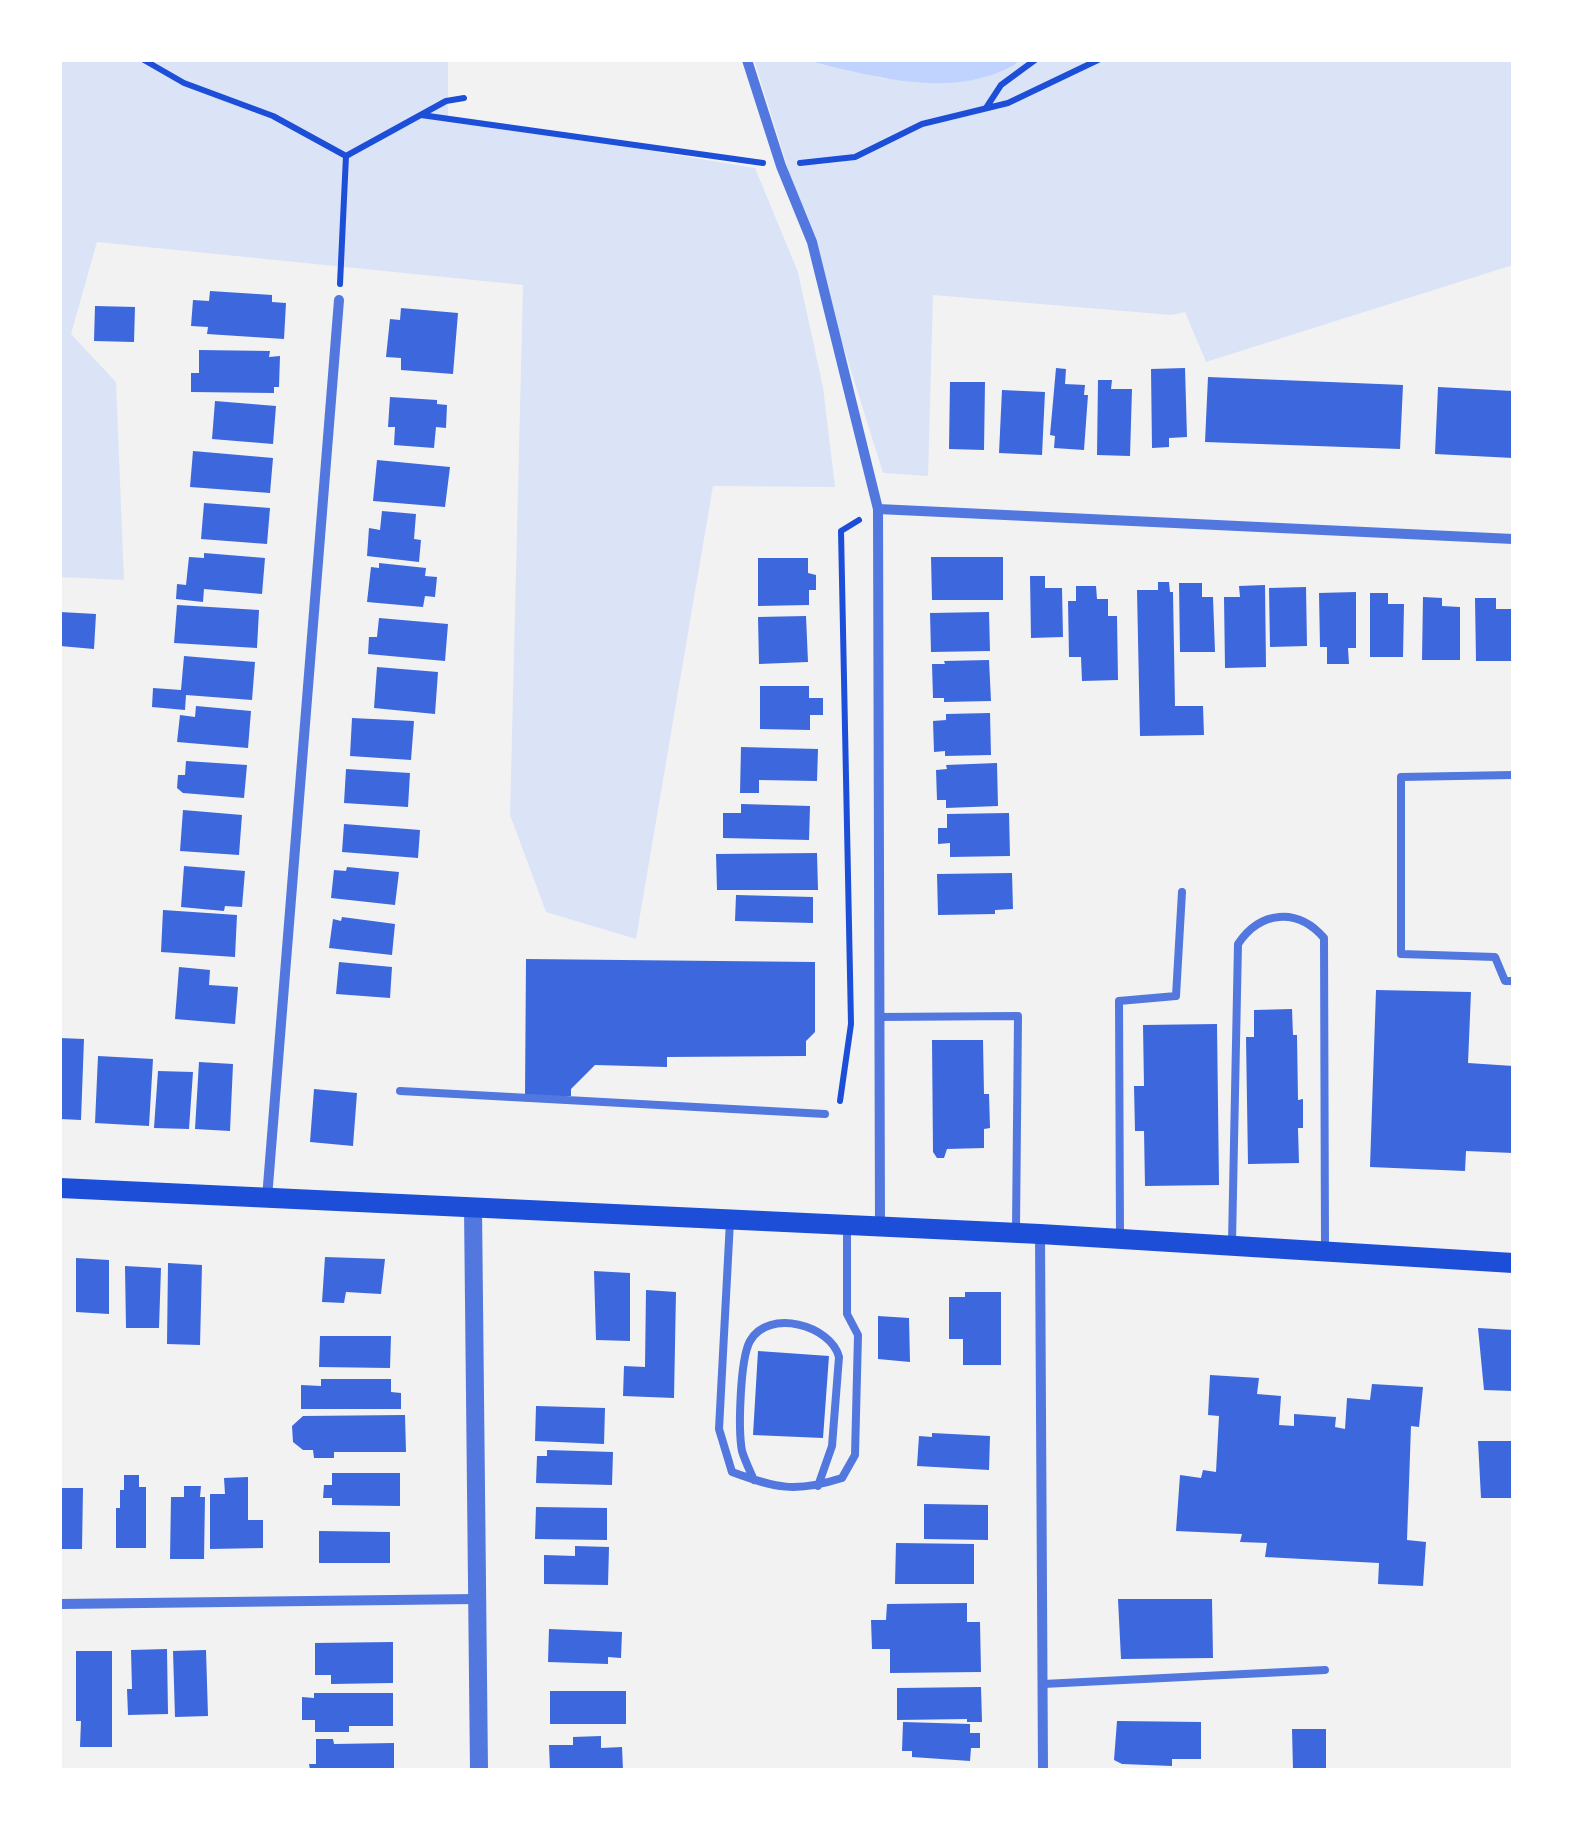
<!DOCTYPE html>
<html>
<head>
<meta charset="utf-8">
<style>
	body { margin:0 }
	#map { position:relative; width:1573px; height:1830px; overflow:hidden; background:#f2f2f2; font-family:Ubuntu,sans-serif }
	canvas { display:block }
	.frame { position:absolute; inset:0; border:62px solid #fff; pointer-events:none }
</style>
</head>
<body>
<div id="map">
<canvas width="1573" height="1830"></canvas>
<div class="frame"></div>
</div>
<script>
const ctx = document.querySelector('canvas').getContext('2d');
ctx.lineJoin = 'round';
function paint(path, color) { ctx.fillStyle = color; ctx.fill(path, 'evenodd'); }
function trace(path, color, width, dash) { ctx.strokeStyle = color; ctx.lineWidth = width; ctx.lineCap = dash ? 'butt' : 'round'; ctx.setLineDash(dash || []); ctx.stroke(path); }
paint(new Path2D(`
	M60 60H448V117L755 168 798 272 823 387 835 487 713 486 636 939 546 912 510 815 523 285 97 242 71 334 116 382 124 580 60 577Z
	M754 60H804L886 79 1017 64 1022 60H1513V265L1206 362 1185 312 1171 315 933 295 928 476 883 473Z`), '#dbe4f7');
paint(new Path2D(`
	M804 60H1022C957 103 874 76 804 60Z`), '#bfd3fe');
paint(new Path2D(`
	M210 291 272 295V302L286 303 284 339 207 334 208 327 191 326 193 300 209 301Z
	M95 306 135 307 134 342 94 341Z
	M401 308 458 313 453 374 401 370V358L386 357 390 319 400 320Z
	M199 350 270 351 269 357 280 356 279 387H274V393L191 392V373H199Z
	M1056 368 1066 369 1065 384 1085 385 1084 395H1088L1084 450 1054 448 1055 436 1050 435Z
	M1185 368 1187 437 1169 438V447L1152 448 1151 369Z
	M1208 377 1403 385 1400 449 1205 442Z
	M1098 380H1112L1111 389H1132L1130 456 1097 455Z
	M950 382H985L984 450 949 449Z
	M1438 387 1513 391V458L1435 454Z
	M1002 390 1045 392 1042 455 999 453Z
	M390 397 437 400V404L447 405 446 428 436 427 434 448 394 445 395 427H388Z
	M215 401 276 406 273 444 212 439Z
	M193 451 273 458 270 493 190 487Z
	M377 460 450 467 445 507 373 501Z
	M204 503 270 508 267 544 201 539Z
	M382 511 416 514 414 539 421 540 419 562 367 556 369 528 380 530Z
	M204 553 265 558 262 594 204 589 203 602 176 599 177 584 186 585 189 557 204 558Z
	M931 557H1003V600H932Z
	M758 558H808V573L816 575V590H809V605L758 606Z
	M379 563 426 568 425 576 437 577 435 597 425 596 423 607 367 602 371 567 379 568Z
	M1030 576H1045V588H1062L1063 637 1031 638Z
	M1158 582H1169L1170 592H1173L1175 706H1203L1204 735 1140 736 1137 590H1158Z
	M1179 583H1202V597H1213L1215 652H1180Z
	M1265 585 1266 667 1225 668 1224 597H1240L1239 586Z
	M1076 586H1096L1097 599H1108V616H1117L1118 680 1082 681 1081 657H1069L1068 601H1076Z
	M1306 587 1307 646 1270 647 1269 588Z
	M1356 592V648H1348L1349 664H1327V647H1320L1319 593Z
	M1370 593H1388V604H1404L1403 657H1370Z
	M1423 597 1442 598V606L1460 607V660H1422Z
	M1475 598H1496V609H1513V661H1476Z
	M177 605 259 610 257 648 174 643Z
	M60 612 96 614 94 649 60 646Z
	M989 612 990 651 931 652 930 613Z
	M806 616 808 662 759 664 758 617Z
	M379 618 448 624 445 661 368 654 369 637H377Z
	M184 656 255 662 252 700 186 695 185 710 152 707 153 688 181 690Z
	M989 660 991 701 944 702V698H933L932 664H945L944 661Z
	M377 667 438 672 435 714 374 708Z
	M760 686H809V698H823V715H810V730L760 729Z
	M196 706 251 711 248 748 177 742 180 715 195 717Z
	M990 713 991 755 945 756V751L934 752 933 721 946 720V714Z
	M352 718 414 721 411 760 350 756Z
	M741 747 818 749 817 781 759 780V793H740Z
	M186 761 247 765 244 798 183 793 177 788 178 775H185Z
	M997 763 998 806 946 808V800H937L936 770 947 769 946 765Z
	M346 769 410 773 408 807 344 803Z
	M741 804 810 806 809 840 723 838V813H741Z
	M183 810 242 815 239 855 180 851Z
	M1009 813 1010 856 950 857V843L938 844V828H947V814Z
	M344 824 420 830 418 858 342 852Z
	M817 853 818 890H717L716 854Z
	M184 866 245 871 242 907 225 906 224 911 181 907Z
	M347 867 399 872 395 905 331 898 334 870 346 871Z
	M1012 873 1013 909 995 910V914L938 915 937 874Z
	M736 895 813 897V923L735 921Z
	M163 910 237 915 235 957 161 952Z
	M342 917 395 924 392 955 329 948 333 919 341 921Z
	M526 959 815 962V1032L806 1041V1056L667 1057V1067L595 1065 571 1089V1096H525Z
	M339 962 392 967 390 998 336 994Z
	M179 967 210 970 209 985 238 987 235 1024 175 1019Z
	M1376 990 1471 992 1468 1063 1513 1066V1153L1466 1151 1465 1171 1370 1167Z
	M1292 1009 1293 1035H1297L1298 1100 1303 1099V1128H1298L1299 1163 1248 1164 1246 1037H1254V1010Z
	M1217 1024 1219 1185 1145 1186 1144 1131H1135L1134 1086H1144L1143 1025Z
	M60 1038 84 1039 81 1120 60 1119Z
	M932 1040H983L984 1094H989L990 1128 984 1129V1148L947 1149 944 1158H937L933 1152Z
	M98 1056 153 1059 149 1126 95 1123Z
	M199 1062 233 1064 230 1131 195 1129Z
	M158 1071 193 1072 189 1129 154 1128Z
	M314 1089 357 1093 353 1146 310 1142Z
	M325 1257 385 1259 381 1294 346 1292 344 1303 322 1302Z
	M76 1258 109 1260V1314L76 1312Z
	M168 1263 202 1265 200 1345 167 1344Z
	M125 1266 161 1268 159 1328H126Z
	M594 1271 630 1273V1341L596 1340Z
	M646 1290 676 1292 674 1398 623 1396 624 1366 645 1367Z
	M965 1292H1001V1365H963V1339H949V1297H965Z
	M878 1316 909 1318 910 1362 878 1359Z
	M1478 1328 1513 1330V1391L1484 1390Z
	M320 1336H391L390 1368 319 1367Z
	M758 1351 829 1356 823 1438 753 1435Z
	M1210 1375 1259 1378 1257 1394 1281 1396 1279 1425 1294 1426V1414L1336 1417 1335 1427 1345 1429 1347 1398 1370 1400 1372 1384 1423 1387 1419 1427 1411 1426 1407 1540 1426 1542 1423 1586 1378 1584 1379 1563 1265 1557 1267 1543 1240 1542 1242 1534 1176 1531 1180 1475 1201 1478 1203 1470 1216 1472 1219 1416 1208 1415Z
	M321 1379H391V1392L401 1393V1409H301V1385L321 1386Z
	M536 1406 605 1408 604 1444 535 1441Z
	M405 1415 406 1452H334V1458H314L313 1450H303L293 1442 292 1426 303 1416Z
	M932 1433 990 1436 989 1470 917 1466 919 1436 932 1437Z
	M1478 1441H1513V1498H1481Z
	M547 1450 613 1452 612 1485 536 1483 537 1456H547Z
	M332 1473H400V1506L332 1505V1498H323L324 1485H332Z
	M124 1475H139V1487H146V1548H116V1508H120V1490H124Z
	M248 1477V1520H263V1548L210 1549V1494H225L224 1478Z
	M184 1486H201L200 1497H205L204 1559H170L171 1497H184Z
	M60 1488H83L82 1549H60Z
	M924 1504 988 1505V1540L924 1539Z
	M536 1507 607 1508V1540L535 1539Z
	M319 1531 390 1532V1563H319Z
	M896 1543 974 1544V1584H895Z
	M575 1546 609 1547 608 1585 544 1584V1555L575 1556Z
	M1118 1599H1212L1213 1658 1121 1659Z
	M967 1603V1622H980L981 1672 890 1673V1649H872L871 1620H886L887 1604Z
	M549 1629 622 1632 621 1658 608 1657V1664L548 1662Z
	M393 1642V1683L331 1684V1675H315V1643Z
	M167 1649 168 1714 128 1715 127 1689H132L131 1650Z
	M206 1650 208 1716 175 1717 173 1651Z
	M76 1651H112V1747H80L81 1721H76Z
	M981 1687 982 1722H967V1719L897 1720V1688Z
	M550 1691H626V1724H550Z
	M314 1693H393V1726H349V1732H315V1720H302V1697L314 1698Z
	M1117 1721 1201 1722V1759H1172V1766L1122 1764 1114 1760Z
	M903 1722 970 1724V1733H980V1748H971L970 1761 912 1757V1751H902Z
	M1292 1729H1326V1770H1293Z
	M601 1736V1748L622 1747 623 1770H550L549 1745H573V1737Z
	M316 1739H333L334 1744 394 1743V1770H310L309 1764H316Z`), '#3d67dc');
trace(new Path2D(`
	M144 60 184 83 273 116 346 156 446 101 464 98
	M986 108 1001 85 1035 60
	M421 115 763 163
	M800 163 855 157 922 124 1008 103 1098 60
	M340 284 346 156
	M840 1101 851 1024 841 531 859 520`), '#1d4ed8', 6);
trace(new Path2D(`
	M1513 775 1401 777V954L1495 957 1505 981H1513
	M879 1017 1018 1016 1016 1229
	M400 1091 825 1114
	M730 1221 719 1429 732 1472C776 1488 795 1493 842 1478L855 1455 858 1335 847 1314V1228
	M1120 1235 1119 1001 1176 996 1182 892
	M1232 1242 1238 944C1260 911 1297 907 1324 938L1325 1247
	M754 1480C750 1471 745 1461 742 1451 738 1430 740 1359 750 1341 768 1308 831 1325 839 1357L832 1446 818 1486
	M1043 1684 1325 1670`), '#5277de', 8);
trace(new Path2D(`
	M747 60 781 166 812 242 878 509 880 1229
	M878 509 1513 539
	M267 1198 339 300
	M1040 1234 1043 1770
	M60 1604 476 1599`), '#5277de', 10);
trace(new Path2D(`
	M473 1208 479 1770`), '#5277de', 18);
trace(new Path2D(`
	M60 1188 1040 1234 1513 1263`), '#1d4ed8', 20);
</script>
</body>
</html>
